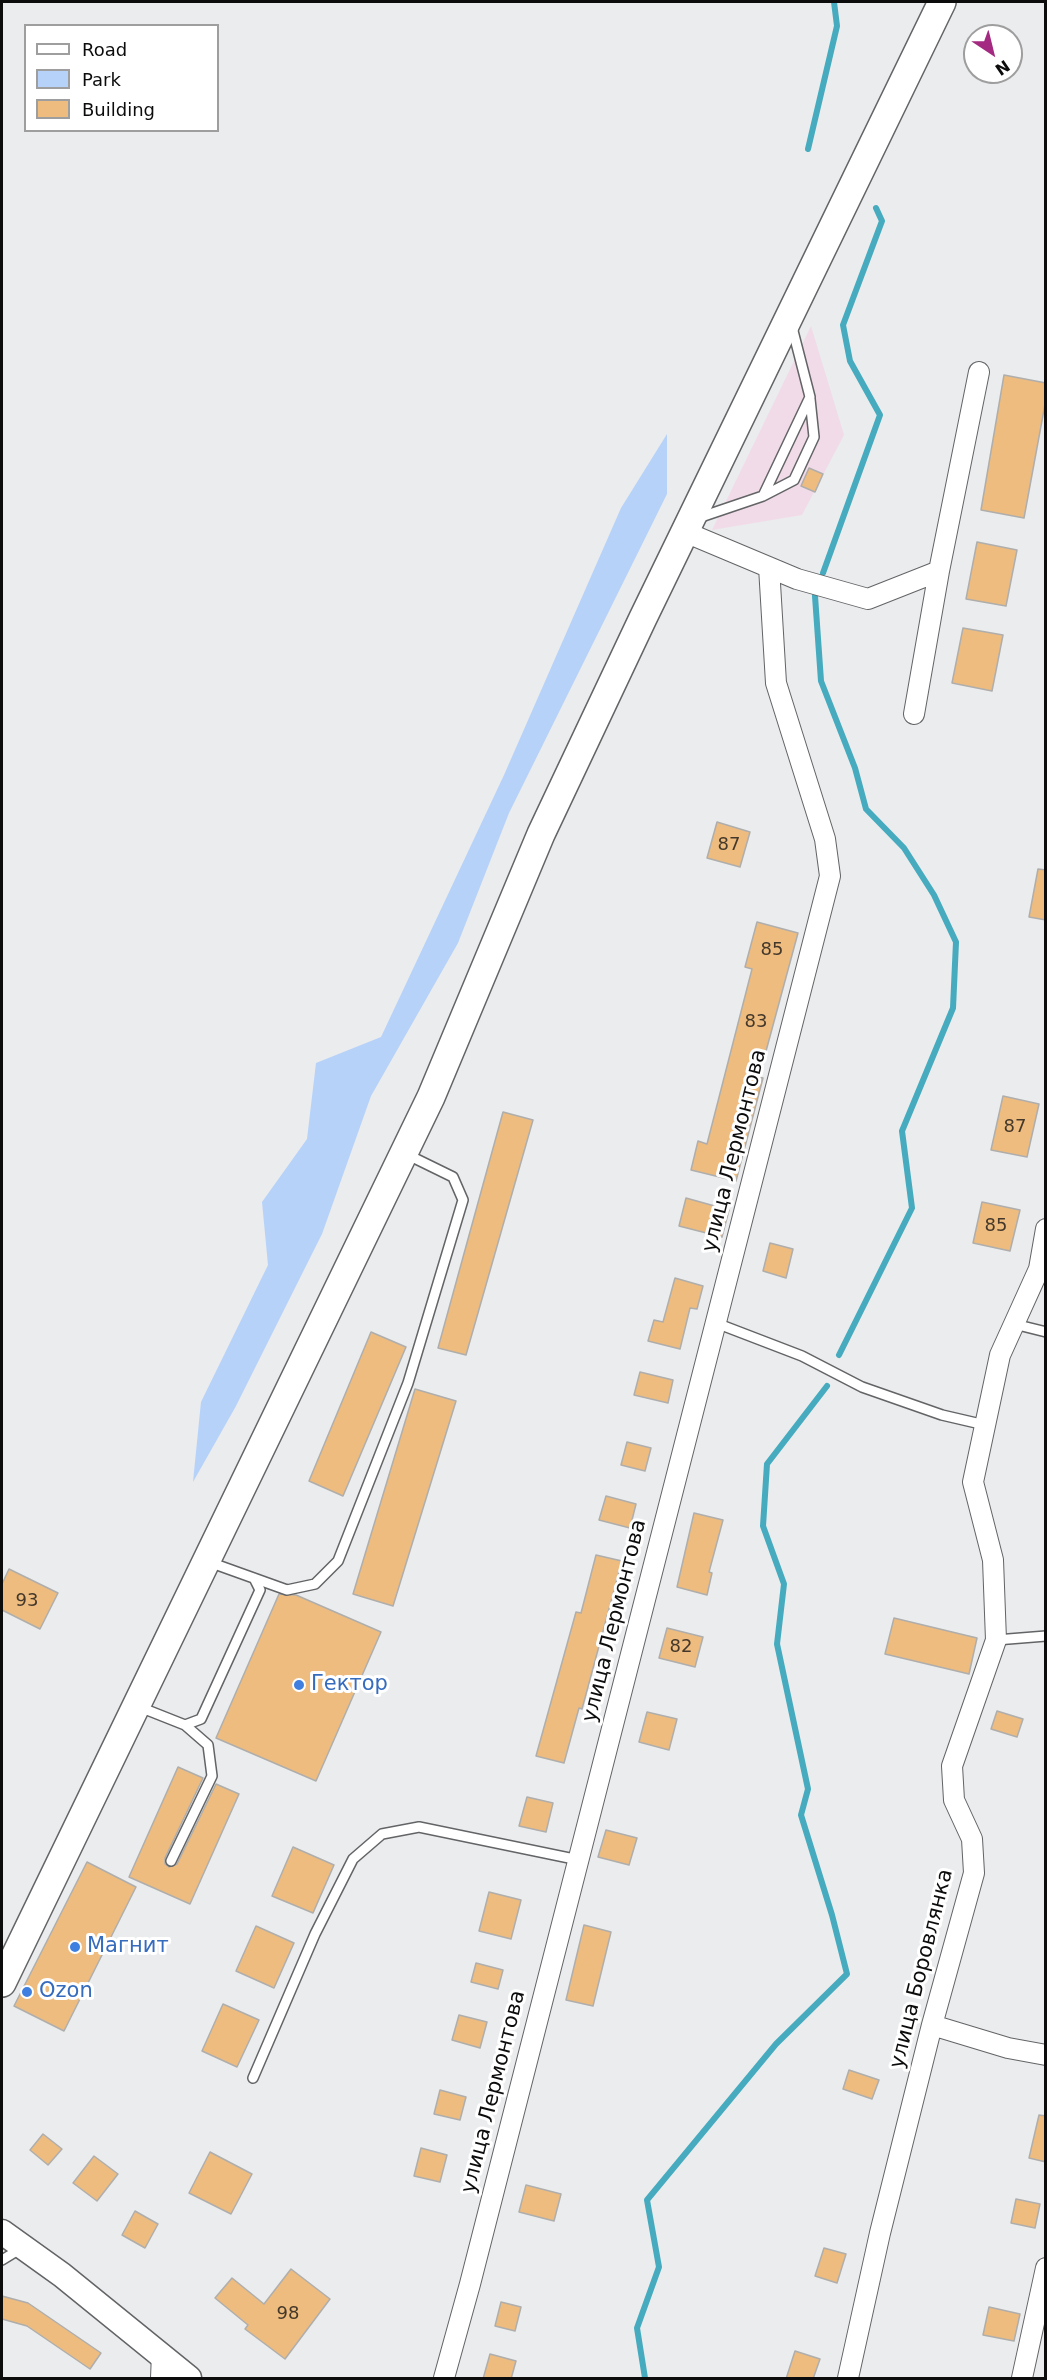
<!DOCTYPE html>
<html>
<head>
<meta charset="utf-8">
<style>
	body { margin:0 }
	#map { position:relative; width:1047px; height:2380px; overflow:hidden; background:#eaecee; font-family:"DejaVu Sans",sans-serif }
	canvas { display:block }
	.frame { position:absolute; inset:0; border:3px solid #0c0c0d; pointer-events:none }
	.legend { position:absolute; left:24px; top:24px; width:195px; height:108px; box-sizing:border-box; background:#fff; border:2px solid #9e9e9e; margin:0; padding:8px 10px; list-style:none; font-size:18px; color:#0c0c0d }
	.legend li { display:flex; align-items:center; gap:12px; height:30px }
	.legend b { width:30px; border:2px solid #9e9e9e }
	.north { position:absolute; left:963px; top:24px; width:60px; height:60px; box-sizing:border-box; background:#fff; border:2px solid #9e9e9e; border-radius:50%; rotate:145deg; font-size:16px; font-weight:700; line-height:24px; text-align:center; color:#0c0c0d }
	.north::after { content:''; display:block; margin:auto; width:21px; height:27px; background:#a32a80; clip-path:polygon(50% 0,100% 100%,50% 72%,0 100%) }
</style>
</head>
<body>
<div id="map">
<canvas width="1047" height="2380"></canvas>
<div class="frame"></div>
<ul class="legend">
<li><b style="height:8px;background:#fff"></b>Road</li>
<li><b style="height:16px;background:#b6d2f9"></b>Park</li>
<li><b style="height:16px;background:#eebc7f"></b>Building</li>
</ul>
<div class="north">N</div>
</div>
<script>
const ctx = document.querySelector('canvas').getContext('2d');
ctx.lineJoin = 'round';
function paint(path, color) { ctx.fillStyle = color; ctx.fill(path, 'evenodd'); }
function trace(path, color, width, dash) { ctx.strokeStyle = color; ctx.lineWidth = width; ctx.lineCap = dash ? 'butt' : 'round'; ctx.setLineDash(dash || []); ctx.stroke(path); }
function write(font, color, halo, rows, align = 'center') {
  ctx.font = font + ' "DejaVu Sans",sans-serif'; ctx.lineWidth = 6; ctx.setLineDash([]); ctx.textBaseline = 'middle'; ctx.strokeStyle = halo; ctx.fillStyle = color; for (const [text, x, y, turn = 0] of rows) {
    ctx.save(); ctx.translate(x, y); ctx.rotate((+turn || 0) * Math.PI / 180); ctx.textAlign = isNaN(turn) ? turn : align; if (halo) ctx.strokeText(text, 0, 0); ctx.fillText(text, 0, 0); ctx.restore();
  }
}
paint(new Path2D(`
	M811 326 844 435 802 515 712 530Z`), '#f1dbe8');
paint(new Path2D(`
	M667 434V494L509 813 458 943 371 1096 322 1234 236 1406 193 1482 201 1402 268 1265 262 1202 307 1139 316 1063 381 1037 504 775 621 508Z`), '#b6d2f9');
trace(new Path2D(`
	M808 149 837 26 834 2
	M823 573 880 415 850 361 843 325 882 221 876 208
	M815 596 821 681 855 768 866 809 904 848 934 895 956 942 953 1008 902 1131 912 1208 839 1355
	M645 2378 637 2328 659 2267 647 2200 776 2044 847 1974 832 1915 801 1815 808 1789 777 1644 784 1584 763 1526 767 1464 827 1386`), '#46abbe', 6);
const building = new Path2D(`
	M1004 375 1046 383V399L1024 518 981 510Z
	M809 468 823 474 815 492 801 486Z
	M977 542 1017 550 1006 606 966 599Z
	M963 628 1003 635 992 691 952 683Z
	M717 822 750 832 740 867 707 858Z
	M1038 869 1046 870V920L1029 917Z
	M757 922 798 933 759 1077 763 1078 736 1181 691 1170 698 1141 707 1144 752 969 745 967Z
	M1003 1096 1039 1104 1027 1157 991 1150Z
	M503 1112 533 1120 466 1355 438 1348Z
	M686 1198 729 1210 722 1237 679 1226Z
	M982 1202 1020 1210 1010 1251 973 1243Z
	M770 1243 793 1249 786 1278 763 1271Z
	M675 1278 703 1286 697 1309 690 1308 680 1349 648 1341 654 1320 663 1322Z
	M371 1332 406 1347 343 1496 309 1481Z
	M640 1372 673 1380 668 1403 634 1395Z
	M415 1389 456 1401 393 1606 353 1594Z
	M627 1442 651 1448 645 1471 621 1465Z
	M606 1496 636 1504 630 1528 599 1520Z
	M694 1513 723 1520 709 1572 712 1573 707 1595 677 1587Z
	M596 1555 622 1561 582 1709 579 1708 564 1763 536 1756 576 1612 581 1613Z
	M9 1569 58 1593 40 1629 2 1610V1584Z
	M279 1594 296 1595 381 1632 316 1781 216 1738Z
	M894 1618 977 1638 969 1674 885 1654Z
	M667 1628 703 1637 695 1667 659 1658Z
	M997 1711 1023 1719 1017 1737 991 1729Z
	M647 1712 677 1719 669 1750 639 1742Z
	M178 1767 203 1778 165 1858V1864L169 1867 177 1864 216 1784 239 1794 190 1904 129 1877Z
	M527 1797 553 1803 546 1832 519 1826Z
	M606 1830 637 1838 629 1865 598 1857Z
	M293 1847 334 1865 313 1913 272 1896Z
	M87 1862 136 1887 64 2031 14 2006Z
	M489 1892 521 1900 511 1939 479 1931Z
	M584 1925 611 1932 593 2006 566 2000Z
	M256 1926 294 1943 274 1988 236 1971Z
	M476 1963 503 1970 498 1989 471 1982Z
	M223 2004 259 2020 237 2067 202 2051Z
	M459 2015 487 2022 480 2048 452 2040Z
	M849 2070 879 2080 872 2099 843 2089Z
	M440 2090 466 2097 460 2120 434 2114Z
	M1039 2115 1046 2116V2162L1029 2158Z
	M43 2134 62 2149 48 2165 30 2150Z
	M421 2148 447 2155 440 2182 414 2176Z
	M210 2152 252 2174 231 2214 189 2193Z
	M94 2156 118 2174 97 2201 73 2183Z
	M526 2185 561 2194 554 2221 519 2212Z
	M1016 2199 1040 2204 1035 2228 1011 2223Z
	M135 2211 158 2224 145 2248 122 2235Z
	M824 2248 846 2254 837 2283 815 2276Z
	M291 2269 330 2299 285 2359 245 2329 248 2325 215 2298 232 2278 264 2304Z
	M2 2296 28 2303 101 2353 90 2369 27 2326 2 2319Z
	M501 2302 521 2307 515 2331 495 2326Z
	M989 2307 1020 2314 1014 2341 983 2335Z
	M795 2351 820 2359 813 2379H786Z
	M490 2354 516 2361 511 2379H483Z`);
paint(building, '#eebc7f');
trace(building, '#afaeac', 1.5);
const service = new Path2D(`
	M763 496 794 480 814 437 810 399
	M698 518 763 496 810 397 792 327
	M716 1323 802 1356 862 1387 942 1415 985 1425
	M1014 1324 1046 1332
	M209 1562 287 1590 315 1584 338 1561 408 1383 463 1200 453 1177 406 1154
	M996 1640 1046 1636
	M137 1706 185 1725 208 1745 212 1776 171 1861
	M185 1725 201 1719 260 1590 254 1578
	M253 2078 315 1934 353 1859 382 1834 419 1827 579 1860
	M2 2260 20 2249`);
const minor = new Path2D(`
	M685 532 797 579 868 599 939 571
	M914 714 939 571 979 372
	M932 2025 1008 2048 1046 2055
	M161 2378 162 2354
	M444 2378 470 2284 830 876 825 839 776 683 769 567
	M848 2378 880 2233 932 2025 974 1873 972 1839 954 1800 952 1766 996 1640 993 1560 973 1482 1000 1355 1039 1269 1046 1229
	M1022 2378 1046 2268`);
const tertiary = new Path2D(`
	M2 2232 62 2275 189 2378`);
const secondary = new Path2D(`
	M2 1983 431 1097 541 834 643 618 942 2`);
trace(service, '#636466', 12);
trace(minor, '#636466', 22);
trace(tertiary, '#636466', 27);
trace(secondary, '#636466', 30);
trace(service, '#fff', 9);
trace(minor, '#fff', 20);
trace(tertiary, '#fff', 24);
trace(secondary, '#fff', 27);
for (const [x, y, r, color] of [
	[299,1685,6,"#3f7fe0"],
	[75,1947,6,"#3f7fe0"],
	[27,1992,6,"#3f7fe0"]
]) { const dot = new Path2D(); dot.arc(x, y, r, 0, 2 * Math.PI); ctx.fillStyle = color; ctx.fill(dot); trace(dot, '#fff', 2); }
write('18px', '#44382a', null, [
	["87",729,845],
	["85",772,950],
	["83",756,1022],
	["87",1015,1127],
	["85",996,1226],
	["93",27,1601],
	["82",681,1647],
	["98",288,2314]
]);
write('21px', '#0c0c0d', '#fff', [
	["улица Лермонтова",735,1151,-76],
	["улица Лермонтова",615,1621,-76],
	["улица Боровлянка",922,1969,-76],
	["улица Лермонтова",494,2092,-76]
]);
write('21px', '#366cbe', '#fff', [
	["Гектор",311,1685],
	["Магнит",87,1947],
	["Ozon",39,1992]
], 'left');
</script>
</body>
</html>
